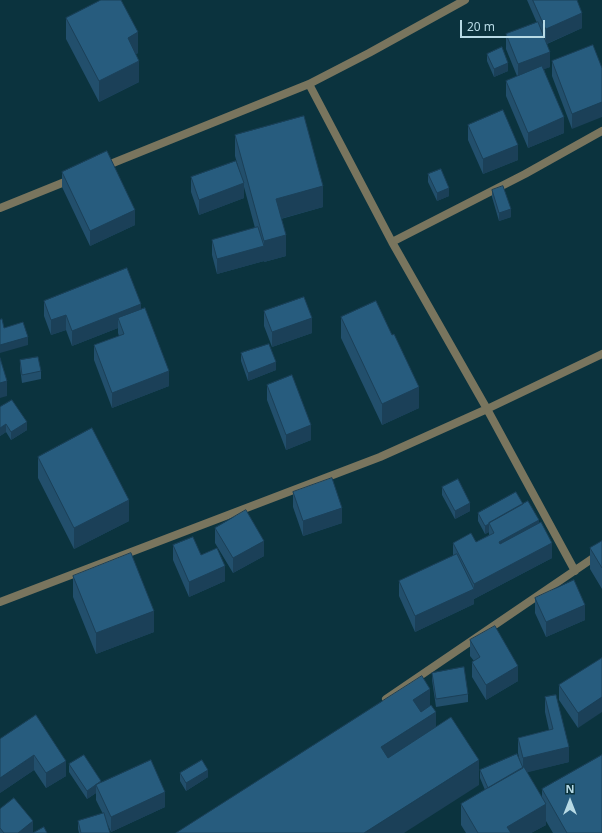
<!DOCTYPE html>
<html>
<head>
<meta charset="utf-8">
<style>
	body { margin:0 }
	#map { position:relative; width:602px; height:833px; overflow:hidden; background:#0b333e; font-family:"Noto Sans",sans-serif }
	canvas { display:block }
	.north { position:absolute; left:550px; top:781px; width:40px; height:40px; -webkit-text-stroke:3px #0b333e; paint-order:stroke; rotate:0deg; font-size:11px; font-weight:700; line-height:16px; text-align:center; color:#b7dae5 }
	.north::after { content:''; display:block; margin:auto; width:14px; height:18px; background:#b7dae5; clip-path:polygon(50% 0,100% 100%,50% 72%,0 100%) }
	.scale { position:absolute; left:460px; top:20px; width:85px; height:18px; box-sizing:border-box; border:2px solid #b7dae5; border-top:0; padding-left:5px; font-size:12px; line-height:14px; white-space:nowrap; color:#b7dae5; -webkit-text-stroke:3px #0b333e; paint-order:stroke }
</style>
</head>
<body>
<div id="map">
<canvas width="602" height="833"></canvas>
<div class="north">N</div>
<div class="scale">20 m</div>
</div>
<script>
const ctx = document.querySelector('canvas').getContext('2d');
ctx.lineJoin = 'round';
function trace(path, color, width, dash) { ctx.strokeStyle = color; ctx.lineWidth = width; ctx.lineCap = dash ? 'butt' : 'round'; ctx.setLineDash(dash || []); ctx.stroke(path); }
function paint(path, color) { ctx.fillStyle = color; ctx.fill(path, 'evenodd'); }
trace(new Path2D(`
	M309 84 392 242 487 409 575 571
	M103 167 309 84 369 53 465 0
	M0 208 72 179
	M392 242 525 174 602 131
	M0 602 380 457 487 409 602 354
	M386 699 602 552`), '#79755e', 8);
paint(new Path2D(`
	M527 0H577L582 28 547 44 550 67 544 69 564 133 528 148 506 96V81L517 76 506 49V34L537 23Z
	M66 18 138 53 136 54 139 82 99 102 66 39Z
	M593 45 572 129 552 76V61Z
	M487 54 508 71 494 77 487 61Z
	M468 125 518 160 483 174 468 140Z
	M235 135 323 207 281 219 286 256 264 262V259V261L217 274 212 255V240L255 228 244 187V198L199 215 191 192V177L240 173 235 156Z
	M62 172 135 225 90 246 62 187Z
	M428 174 449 196 437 201 428 182Z
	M492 190 511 217 499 221 492 197Z
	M44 301 141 309 169 386 112 408 94 360V345L119 336 118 333V328L72 346 66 330 51 335 44 316Z
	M264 311 312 333 272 347 264 326Z
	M341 317 392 335 419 408 382 425 341 338Z
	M241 353 276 370 248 381 241 361Z
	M20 360 41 371V379L22 383 20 368Z
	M267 385 311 440 286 450 267 400Z
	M0 407 27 430 11 440 6 432 0 436Z
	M38 457 129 521 74 549 38 478Z
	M442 487 470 511 455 519 442 495Z
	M293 492 342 523 303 536 293 507Z
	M523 504 539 523 552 558 474 599V598V604L415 632 399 596V581L453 556V543L476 542 489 535V532L485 534 478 521V513Z
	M215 528 264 556 233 573 215 543Z
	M602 541V589L590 569V548Z
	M173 545 201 555 225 581 189 597 173 560Z
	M73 576 154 632 96 654 73 597Z
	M535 598 585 620 546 637 535 613Z
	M470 640 518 681 486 700 472 677V662L474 661 470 656Z
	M602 658 578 728 559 700V685Z
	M432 673 468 694V702L436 707 432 680Z
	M545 697 569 762 527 772 542 798V789L602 833H553L546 821V825L531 833H466L461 825V804L485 790 480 778V770L520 762 518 753V738L549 730 545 712Z
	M36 715 66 776 46 788 34 770 0 793Z
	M69 764 101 782 165 807 111 832 107 823 110 833H79L78 829V821L103 814 96 800V793L87 799 69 772Z
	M180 773 208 777 186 791 180 781Z
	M0 809 33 833H0Z`), '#224f6c');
paint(new Path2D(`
	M582 13V28L546 44V29Z
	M138 32V53L128 59V38Z
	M550 52V67L518 79V64Z
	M139 61V82L99 102V81Z
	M508 63V71L494 77V69Z
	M602 102V117L572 129V114Z
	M564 117V133L528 148V133Z
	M518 145V160L483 174V159Z
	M244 183V198L199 215V200Z
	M323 186V207L276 220V199Z
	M449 188V196L437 201V193Z
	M511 209V217L499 221V213Z
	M135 210V225L90 246V231Z
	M286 235V256L264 262V241Z
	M264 246V261L217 274V259Z
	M141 304V319L118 318V328L72 346V331Z
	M66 315V330L51 335V320Z
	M312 318V333L272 347V332Z
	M28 337V345L0 353V345Z
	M276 362V370L248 381V373Z
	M169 371V386L112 408V393Z
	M7 381V396L0 398V383Z
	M419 387V408L382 425V404Z
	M27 422V430L11 440V432Z
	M6 424V432L0 436V428Z
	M311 425V440L286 450V435Z
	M129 500V521L74 549V528Z
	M470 503V511L455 519V511Z
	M342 508V523L303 536V521Z
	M539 520V535L499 557V542Z
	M489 524V532L485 534V526Z
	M264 541V556L233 573V558Z
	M552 543V558L474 599V584Z
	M225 566V581L189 597V582Z
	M474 589V604L415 632V616Z
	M585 605V620L546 637V622Z
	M154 611V632L96 654V633Z
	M518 666V681L486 700V685Z
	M430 689V714L413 726V700Z
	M602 697V712L578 728V713Z
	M436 712V737L381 772V747Z
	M569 747V762L525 773H523V758Z
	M34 755V770L0 793V778Z
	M479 760V785L404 833H364Z
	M66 761V776L46 788V773Z
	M208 770V777L186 791V783Z
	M96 785V793L87 799V791Z
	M165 792V807L111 832V817Z
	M546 804V825L531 833H507V827Z
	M33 821V833H18Z`), '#1b4058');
const building = new Path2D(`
	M101 0H121L138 32 128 38 139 61 99 81 66 18Z
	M533 0H577L582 13 546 29Z
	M538 22 550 52 518 64 506 34Z
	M593 45 602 68V102L572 114 552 61Z
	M502 47 508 63 494 69 487 54Z
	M542 66 564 117 528 133 506 81Z
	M503 110 518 145 483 159 468 125Z
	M304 116 323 186 276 199 286 235 264 241 235 135Z
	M107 151 135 210 90 231 62 172Z
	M236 161 244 183 199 200 191 177Z
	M441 169 449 188 437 193 428 174Z
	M503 186 511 209 499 213 492 190Z
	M258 227 264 246 217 259 212 240Z
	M127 268 141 304 72 331 66 315 51 320 44 301Z
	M304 297 312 318 272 332 264 311Z
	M376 301 392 335 394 334 419 387 382 404 341 317Z
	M145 308 169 371 112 393 94 345 124 334 118 318Z
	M2 319 4 328 23 322 28 337 0 345V320Z
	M269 344 276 362 248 373 241 353Z
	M38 357 41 371 22 375 20 360Z
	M0 358 7 381 0 383Z
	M292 375 311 425 286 435 267 385Z
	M12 400 27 422 11 432 6 424 0 428V407Z
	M92 428 129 500 74 528 38 457Z
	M332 478 342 508 303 521 293 492Z
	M458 479 470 503 455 511 442 487Z
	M516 492 523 504 489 523V524L485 526 478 513Z
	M528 501 539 520 499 542 500 544 541 522 552 543 474 584 453 543 471 533 476 542 494 533 489 523Z
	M246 510 264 541 233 558 215 528Z
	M193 537 201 555 217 548 225 566 189 582 173 545Z
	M602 541V568L590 548Z
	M131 553 154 611 96 633 73 576Z
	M457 554 474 589 415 616 399 581Z
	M574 580 585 605 546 622 535 598Z
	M495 626 518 666 486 685 472 662 480 657 470 640Z
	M602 658V697L578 713 559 685Z
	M464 667 468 694 436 699 432 673Z
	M422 676 430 689 413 700 421 712 431 705 436 712 381 747 388 758 451 717 479 760 364 833H176Z
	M556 695 569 747 523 758 518 738 553 729 545 697Z
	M36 715 66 761 46 773 34 755 0 778V739Z
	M517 754 523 768 488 788 480 770Z
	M84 755 101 781 87 791 69 764Z
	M602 755V833H567L542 789Z
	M151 760 165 792 111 817 96 785Z
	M202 760 208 770 186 783 180 773Z
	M524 767 546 804 507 827 511 833H478L461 804Z
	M14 798 33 821 18 833H4L0 828V809Z
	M104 813 110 833H81L78 821Z
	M44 827 47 833H33Z`);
paint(building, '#275c7e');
trace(building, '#1b4058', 1);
</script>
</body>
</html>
